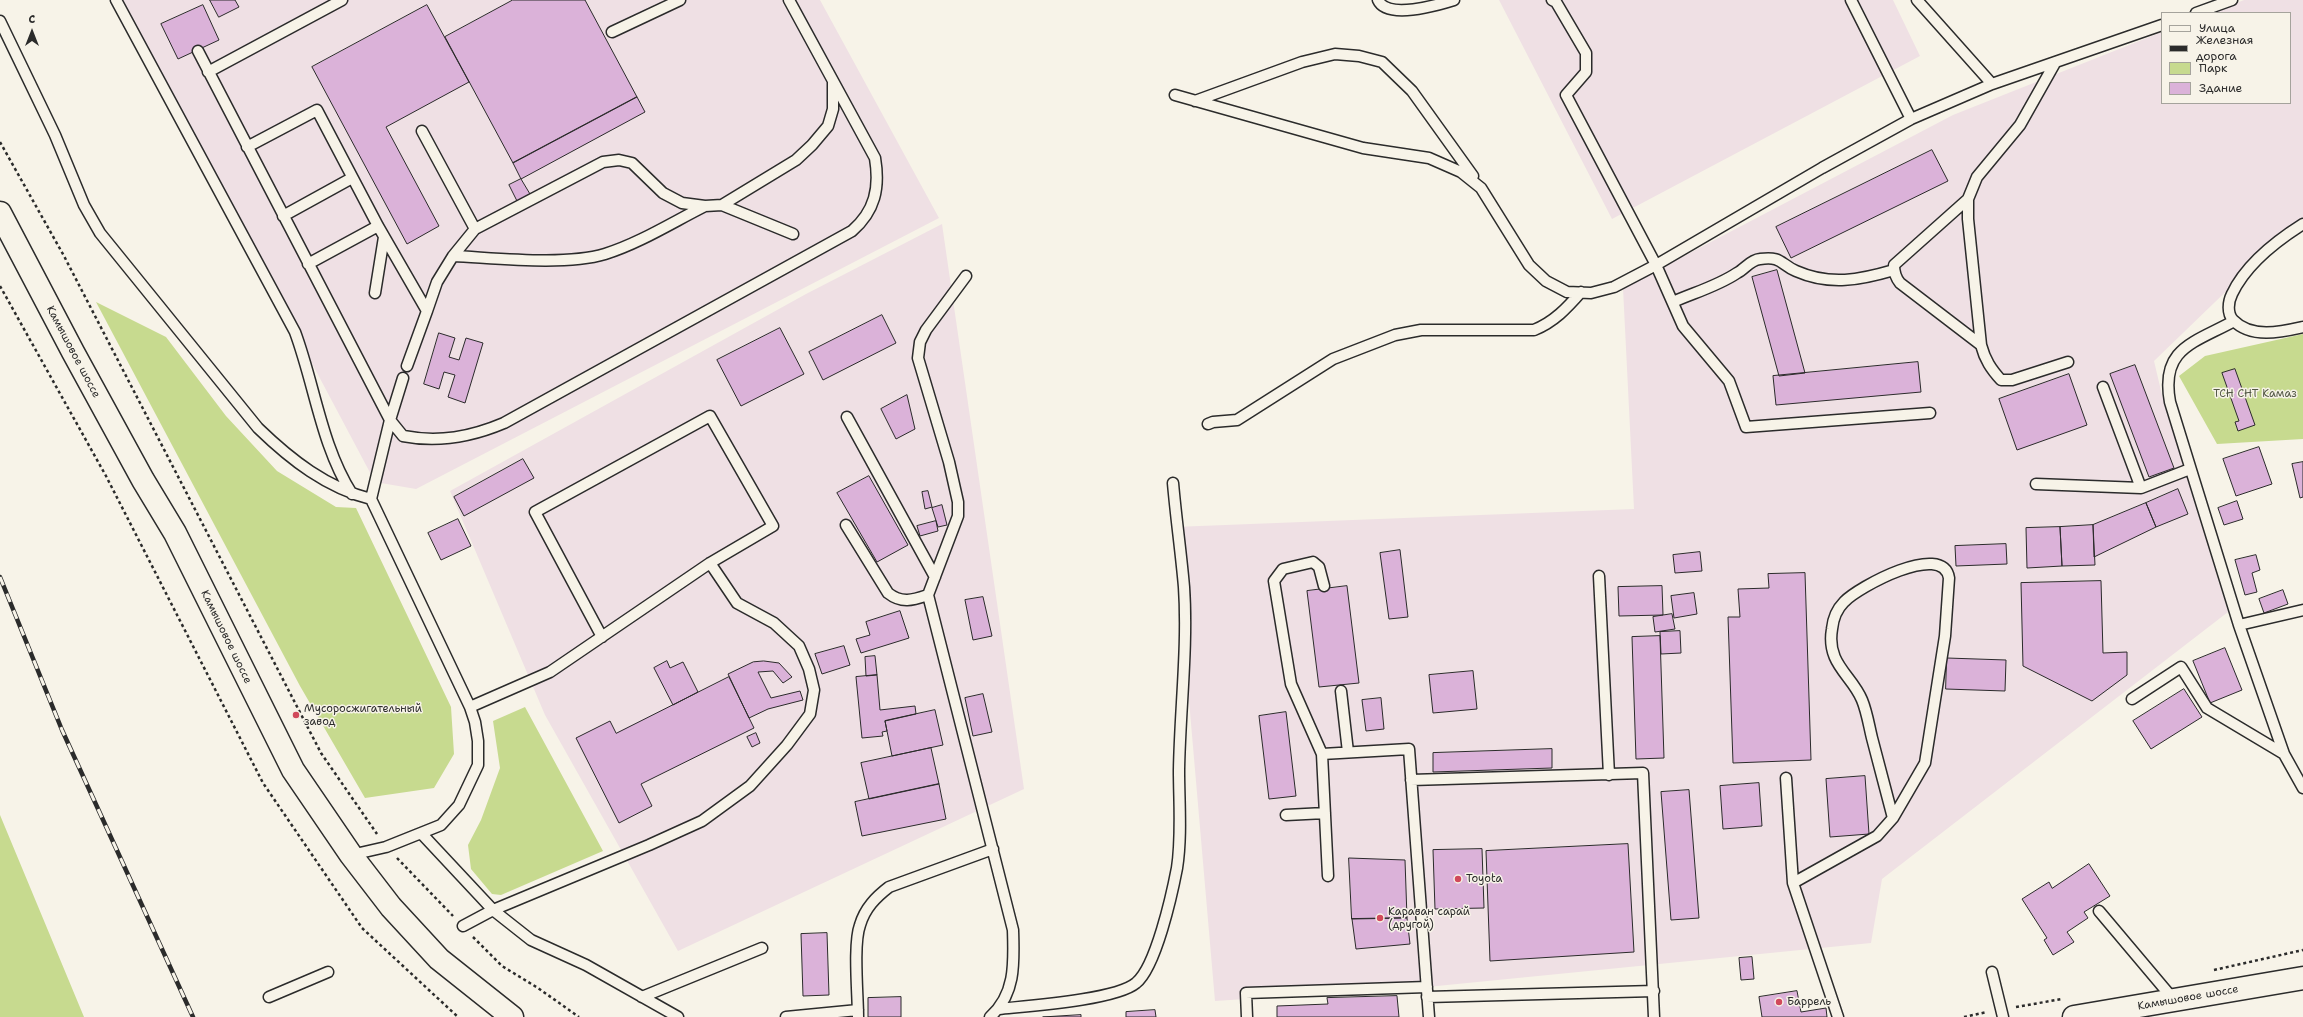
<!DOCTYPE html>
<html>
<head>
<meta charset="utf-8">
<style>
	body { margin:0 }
	#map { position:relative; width:2303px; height:1017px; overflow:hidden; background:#f7f3e8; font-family:"Shantell Sans",sans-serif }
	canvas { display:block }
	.legend { position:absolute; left:2161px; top:12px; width:130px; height:92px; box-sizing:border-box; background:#f7f3e8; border:1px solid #a5a39c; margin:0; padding:5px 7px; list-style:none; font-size:12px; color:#2b2b2b }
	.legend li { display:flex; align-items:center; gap:8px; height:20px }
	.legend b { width:20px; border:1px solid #a5a39c }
	.north { position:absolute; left:12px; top:12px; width:40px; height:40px; -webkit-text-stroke:3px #f7f3e8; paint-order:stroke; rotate:0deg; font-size:11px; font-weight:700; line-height:16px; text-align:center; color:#2b2b2b }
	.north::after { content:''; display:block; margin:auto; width:14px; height:18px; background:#2b2b2b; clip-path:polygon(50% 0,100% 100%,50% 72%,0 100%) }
</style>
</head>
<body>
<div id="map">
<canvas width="2303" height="1017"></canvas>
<ul class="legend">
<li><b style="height:5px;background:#f7f3e8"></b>Улица</li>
<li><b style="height:5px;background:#2b2b2b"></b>Железная дорога</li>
<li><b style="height:11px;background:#c7da8f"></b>Парк</li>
<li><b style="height:11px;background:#dbb2d9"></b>Здание</li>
</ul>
<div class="north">С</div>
</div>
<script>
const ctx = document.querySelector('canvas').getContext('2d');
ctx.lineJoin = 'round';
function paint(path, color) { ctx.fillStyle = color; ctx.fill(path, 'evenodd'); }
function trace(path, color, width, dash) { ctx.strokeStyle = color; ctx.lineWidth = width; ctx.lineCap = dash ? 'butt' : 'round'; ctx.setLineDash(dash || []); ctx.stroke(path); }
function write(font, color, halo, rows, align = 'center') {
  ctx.font = font + ' "Shantell Sans",sans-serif'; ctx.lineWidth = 3; ctx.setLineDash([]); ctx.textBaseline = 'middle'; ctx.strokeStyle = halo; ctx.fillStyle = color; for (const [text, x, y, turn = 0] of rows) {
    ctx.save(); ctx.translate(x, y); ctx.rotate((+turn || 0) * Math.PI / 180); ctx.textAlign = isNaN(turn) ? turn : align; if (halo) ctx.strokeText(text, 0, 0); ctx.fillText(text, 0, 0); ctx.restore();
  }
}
paint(new Path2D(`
	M119 0H820L939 218 416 489 375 482Z
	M1499 0H1893L1920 56 1612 219Z
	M2244 0H2303V217L2154 361 2162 395 2228 612 1882 879 1871 943 1427 987 1215 1001 1174 527 1634 509 1623 288 1953 115 2162 32V103H2290V13H2211Z
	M942 224 1024 789 678 951 545 715 450 491 806 294Z`), '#efe0e4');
paint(new Path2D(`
	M96 302 166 337 226 416 277 471 336 507 356 508 451 707 454 754 434 788 365 798 300 686Z
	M2303 334V439L2217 444 2179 376 2205 356Z
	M525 707 603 851 501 895 492 894 471 869 468 845 481 820 500 768 493 721Z
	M0 815 84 1017H0Z`), '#c7da8f');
const building = new Path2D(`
	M210 0H235L239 7 219 17Z
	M513 0H585L637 97 513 163 445 37Z
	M203 5 219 40 178 59 161 24Z
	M427 5 469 82 386 127 439 226 407 244 312 67Z
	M637 97 645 112 521 179 513 163Z
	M1932 150 1948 181 1791 258 1776 227Z
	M521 179 530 194 517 201 509 185Z
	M1777 270 1805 373 1779 376 1752 277Z
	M882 315 896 343 823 380 809 352Z
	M780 328 804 374 741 406 717 360Z
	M439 333 455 338 449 357 459 360 466 338 483 343 465 403 448 397 455 375 444 372 439 389 424 384Z
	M1918 362 1921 392 1776 405 1773 376Z
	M2135 365 2174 468 2149 477 2110 374Z
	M2235 369 2255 425 2238 431 2235 422 2239 421 2222 373Z
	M2069 374 2087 425 2017 450 1999 399Z
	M907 395 915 429 896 439 881 409Z
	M2259 447 2272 484 2236 496 2223 459Z
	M523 459 534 478 464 516 454 497Z
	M2303 462V497L2300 498 2292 464Z
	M869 476 908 545 877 562 837 493Z
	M2178 489 2188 514 2156 527 2146 503Z
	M928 491 932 507 925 509 922 492Z
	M2237 501 2243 519 2224 525 2218 508Z
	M2146 503 2156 527 2094 557 2093 525Z
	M942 505 947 525 938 527 932 508Z
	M458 519 471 546 441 560 428 533Z
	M936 521 938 531 920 536 917 526Z
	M2093 525 2095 565 2062 566 2060 527Z
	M2060 527 2062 566 2027 568 2026 528Z
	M2006 544 2007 564 1956 566 1955 546Z
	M1400 550 1408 617 1389 619 1380 553Z
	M1700 552 1702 571 1675 573 1673 555Z
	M2256 555 2260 570 2252 573 2257 592 2245 595 2235 560Z
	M1805 573 1811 760 1733 763 1728 617H1740L1738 589 1769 588 1768 574Z
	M2101 581 2103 653 2127 652V675L2092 701 2023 666 2021 583Z
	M1347 586 1359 683 1319 687 1307 591Z
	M1662 586 1663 615 1619 616 1618 587Z
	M2283 590 2288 604 2264 613 2259 599Z
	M1694 593 1697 614 1674 618 1671 596Z
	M983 597 992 636 973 640 965 600Z
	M900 611 909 638 861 653 856 639 870 635 866 622Z
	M1672 614 1675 629 1655 632 1653 617Z
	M1680 631 1681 653 1661 654 1660 632Z
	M1660 636 1664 758 1636 759 1632 637Z
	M844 646 850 665 822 674 815 654Z
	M2225 648 2242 690 2210 703 2193 661Z
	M875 656 877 675 866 676 865 657Z
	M1947 658 2006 660 2005 691 1946 689Z
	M667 661 670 668 683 662 698 692 673 705 654 668Z
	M764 661 779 663 792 677 783 683 773 671 758 672 771 698 800 691 803 700 768 709 749 718 728 674 753 662Z
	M1473 671 1477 709 1433 713 1429 675Z
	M877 675 880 710 915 706 916 714 885 721 887 731 882 732 883 736 862 738 856 677Z
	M729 677 754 728 641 784 652 806 619 823 576 738 610 721 616 733Z
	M2184 689 2202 717 2151 749 2133 721Z
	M983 694 992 732 973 736 965 698Z
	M1381 698 1384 729 1366 731 1362 700Z
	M935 710 943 745 892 756 885 721Z
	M1286 712 1296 796 1269 799 1259 716Z
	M756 733 760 743 752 747 747 737Z
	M931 748 939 784 869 799 861 763Z
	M1552 749V768L1433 772V753Z
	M1865 776 1869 834 1830 837 1826 779Z
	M1759 783 1762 826 1723 829 1720 786Z
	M939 784 946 819 862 836 855 802Z
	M1689 790 1699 918 1671 920 1661 792Z
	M1628 844 1634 952 1490 961 1486 851Z
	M1482 849 1484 908 1435 909 1433 850Z
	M1349 858 1405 860 1407 918 1352 919Z
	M2089 864 2110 896 2084 912 2088 918 2067 932 2074 942 2053 955 2044 940 2047 938 2022 899 2049 882 2052 888Z
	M1407 918 1410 944 1356 949 1352 919Z
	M827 933 829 995 803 996 801 934Z
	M1752 957 1754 979 1741 980 1739 958Z
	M1797 991 1801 1012 1826 1008 1827 1017H1762L1759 997Z
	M1397 996 1399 1017H1277V1006L1328 1004 1327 998Z
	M901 997V1017H868V998Z
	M1155 1010 1156 1017H1126V1012Z
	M1081 1015V1017H1043Z`);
paint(building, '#dbb2d9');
trace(building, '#2b2b2b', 1);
const lane = new Path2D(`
	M116 0 295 332C315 386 321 445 352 494
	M1378 0C1387 20 1438 5 1454 0
	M1552 0 1556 2 1586 53V72L1566 95 1656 265 1683 326 1729 381 1746 427 1930 413
	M1851 0 1911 119
	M1917 0 1992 84 2162 25
	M2196 13 2232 0
	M0 21 55 135 84 205 100 233 258 428C291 460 327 488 371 499
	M612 32 680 0
	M198 51 390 420 371 499 470 707 475 722 478 741V765L459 805 441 825 386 847 351 855
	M2055 63 2020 125 1977 177 1968 199V219L1981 345C1985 360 1991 369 2001 380H2012L2068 362
	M208 72 342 0
	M1175 95 1363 148 1429 158 1461 172 1481 188 1529 265 1546 281 1567 292 1591 293 1614 287 1656 265 1822 168 1911 119 1992 84
	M1195 101 1302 62 1335 54 1359 56 1382 62 1412 91 1473 176
	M422 131 475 229
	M247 147 317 110 378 226 427 311 407 366
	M1968 199 1894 265C1894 272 1895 277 1900 283L1981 345
	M722 205 793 234
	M283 216 352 178
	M2303 224C2276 241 2246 264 2232 294 2228 302 2227 313 2233 320 2251 339 2281 332 2303 327
	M453 256C496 258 565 266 605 254 640 243 673 222 705 206
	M308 264 378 226
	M966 276 926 330 920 342 918 358 949 462 958 502V516L928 595 1013 930C1014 962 1016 994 990 1017
	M375 293 384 237
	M1673 302C1693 293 1718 286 1737 273 1745 269 1750 260 1760 259 1782 256 1780 264 1796 271 1830 286 1860 280 1894 270
	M427 311 437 282 453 256 475 229 603 162 619 160 632 163 663 193 682 203 705 206 722 205 796 160 812 145 828 126 833 109V83
	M2234 321C2194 343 2160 348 2170 402L2239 625 2284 754 2303 788
	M403 378 390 420 403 436C439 443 471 437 504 423L852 231C875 211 880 188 875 158L789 0
	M2103 387 2141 488 2190 469
	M847 417 935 577
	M1208 424 1213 422 1237 420 1333 359 1395 335 1421 330H1534C1554 322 1567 308 1581 292
	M2036 484 2141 488
	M846 525 888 593C902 604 913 600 928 595
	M1599 576 1609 775
	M1324 586 1319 567 1313 562 1283 569 1274 581 1291 684 1322 754 1328 876
	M2239 625 2303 610
	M1341 691 1348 752
	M2132 699 2181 667 2207 708 2284 754
	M470 707 550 672 710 563 773 526 710 416 535 512 602 637
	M1322 754 1409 749 1429 1017
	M1786 778 1793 883 1838 1017
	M1411 780 1643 773 1654 1017
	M1286 815 1325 813
	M421 833 493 910 531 940 586 965 678 1017
	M1793 883 1877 836 1893 818 1925 763 1945 636 1949 578C1943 541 1858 587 1844 602 1836 610 1833 619 1832 629 1826 664 1852 675 1862 700 1867 712 1869 726 1872 738 1879 765 1886 791 1893 818
	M2099 911 2174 1000
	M463 926 493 910 649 845 702 821 750 786 787 745 810 714 814 690 809 669 799 646 774 623 737 603 710 563
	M1992 972 2003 1017
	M269 997 328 972
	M642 997 762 948
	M1427 997 1654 991
	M999 1009C1027 1006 1116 1000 1136 983 1156 967 1172 894 1177 868 1182 836 1179 802 1179 770 1180 710 1188 646 1184 587 1181 552 1176 518 1173 483
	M786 1017 858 1010
	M858 1017C858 995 853 944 860 925 865 908 876 897 889 887L993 849
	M1247 1017 1246 993 1427 987`);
const primary = new Path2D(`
	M0 213 73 352 143 480 175 533 293 770 351 855 391 907 439 959 512 1017
	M2074 1017 2303 978`);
trace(lane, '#2b2b2b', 13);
trace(primary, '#2b2b2b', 25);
trace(new Path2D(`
	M0 142 64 256 321 753 377 834
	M0 286 106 476 263 783 362 928 458 1017
	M397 858 453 916
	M473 937 502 966 538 988 579 1017
	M2214 970 2303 950
	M2016 1007 2062 999
	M1964 1017 1987 1012`), '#2b2b2b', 2.5, [3, 3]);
trace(lane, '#f7f3e8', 10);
trace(primary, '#f7f3e8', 22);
const rail = new Path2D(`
	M0 577 62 730 193 1017`);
trace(rail, '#2b2b2b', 4.5);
trace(rail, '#f7f3e8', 3, [9]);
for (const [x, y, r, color] of [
	[296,715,4,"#d1495b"],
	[1458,879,4,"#d1495b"],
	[1380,918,4,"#d1495b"],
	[1779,1002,4,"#d1495b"]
]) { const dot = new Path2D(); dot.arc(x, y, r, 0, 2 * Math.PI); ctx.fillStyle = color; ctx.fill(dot); trace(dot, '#f7f3e8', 1.5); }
write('11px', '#2b2b2b', '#f7f3e8', [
	["Камышовое шоссе",73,352,62],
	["Камышовое шоссе",226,637,64],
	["Камышовое шоссе",2188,998,-10]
]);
write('11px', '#525744', '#f7f3e8', [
	["ТСН СНТ Камаз",2255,394]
]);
write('11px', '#2b2b2b', '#f7f3e8', [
	["Мусоросжигательный",304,709],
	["завод",304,722],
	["Toyota",1466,879],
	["Караван сарай",1388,912],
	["(другой)",1388,925],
	["Баррель",1787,1002]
], 'left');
</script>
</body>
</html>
